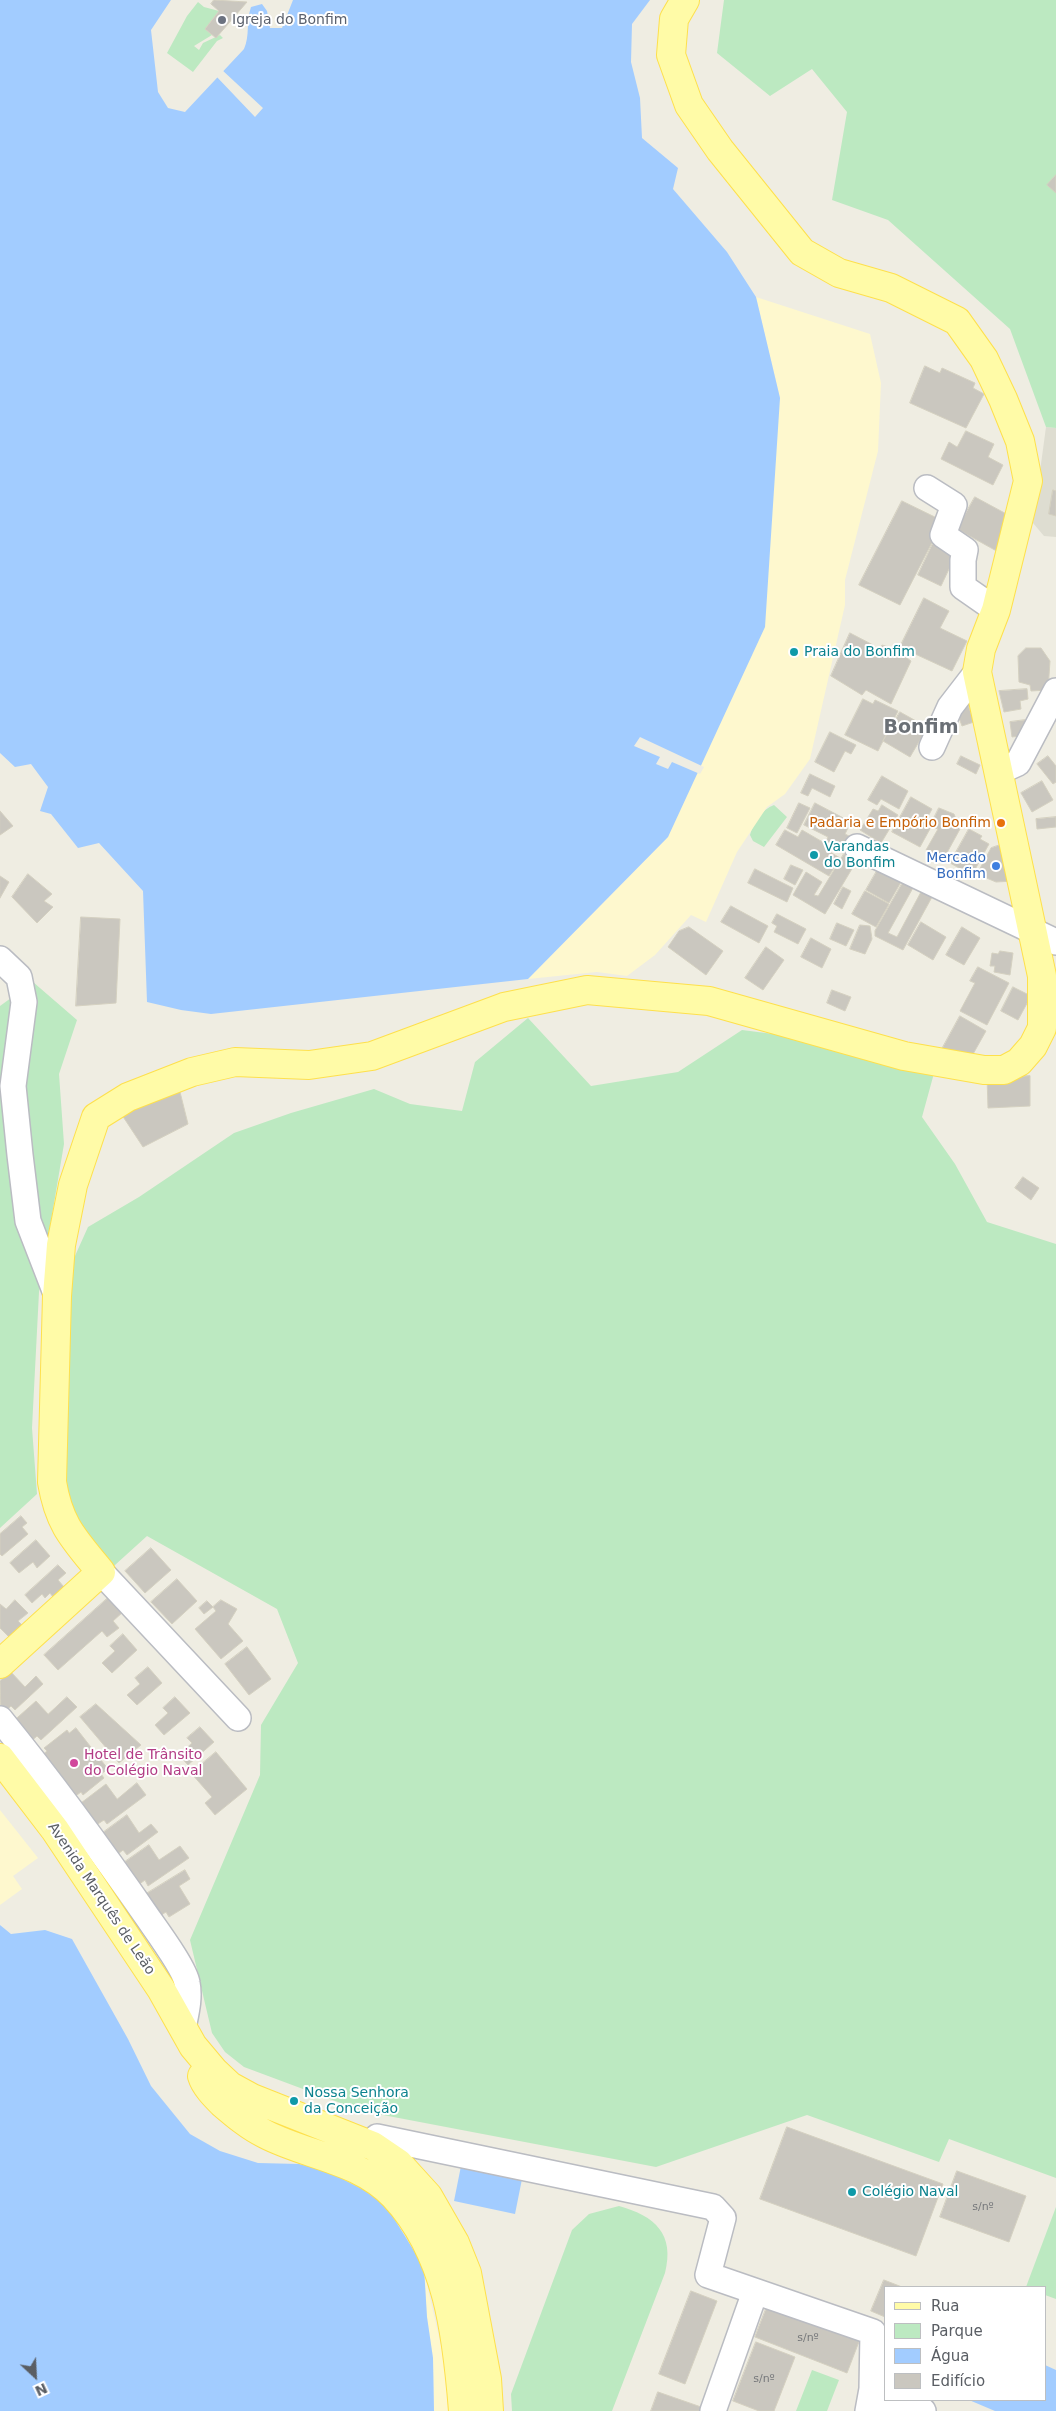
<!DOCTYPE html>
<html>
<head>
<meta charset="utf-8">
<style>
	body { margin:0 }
	#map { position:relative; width:1056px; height:2411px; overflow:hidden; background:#efede2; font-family:"DejaVu Sans",sans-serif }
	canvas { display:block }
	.legend { position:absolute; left:884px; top:2286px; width:162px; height:115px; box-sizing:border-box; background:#fff; border:1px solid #bdbfc1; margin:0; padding:6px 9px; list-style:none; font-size:15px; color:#5a5e64 }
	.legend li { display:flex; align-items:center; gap:10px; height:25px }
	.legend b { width:25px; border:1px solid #bdbfc1 }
	.north { position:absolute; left:10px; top:2351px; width:50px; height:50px; -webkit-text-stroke:4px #fff; paint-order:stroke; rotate:155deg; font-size:14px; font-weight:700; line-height:20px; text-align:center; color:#5a5e64 }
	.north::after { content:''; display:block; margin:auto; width:18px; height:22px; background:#5a5e64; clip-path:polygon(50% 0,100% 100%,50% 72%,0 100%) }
</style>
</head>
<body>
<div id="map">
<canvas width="1056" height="2411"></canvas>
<ul class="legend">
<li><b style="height:6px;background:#fffba7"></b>Rua</li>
<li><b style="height:14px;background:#bce9c1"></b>Parque</li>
<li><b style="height:14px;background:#a2ccff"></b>Água</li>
<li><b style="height:14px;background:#cac7bf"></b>Edifício</li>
</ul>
<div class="north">N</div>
</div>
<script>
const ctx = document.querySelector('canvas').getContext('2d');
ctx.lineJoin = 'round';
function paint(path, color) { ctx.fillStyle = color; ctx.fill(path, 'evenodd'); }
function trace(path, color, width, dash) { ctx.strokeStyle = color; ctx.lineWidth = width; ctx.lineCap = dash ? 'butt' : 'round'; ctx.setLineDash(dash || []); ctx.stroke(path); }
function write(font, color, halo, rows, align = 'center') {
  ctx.font = font + ' "DejaVu Sans",sans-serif'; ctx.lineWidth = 4; ctx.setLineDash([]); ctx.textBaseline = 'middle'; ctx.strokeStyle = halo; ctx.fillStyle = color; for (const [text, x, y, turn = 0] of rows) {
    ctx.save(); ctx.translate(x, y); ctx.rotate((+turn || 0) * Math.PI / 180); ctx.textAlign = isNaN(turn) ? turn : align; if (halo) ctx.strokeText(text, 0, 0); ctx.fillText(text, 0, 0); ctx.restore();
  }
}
paint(new Path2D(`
	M1046 427 1056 428V537L1044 536 1033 523Z`), '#deddd1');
paint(new Path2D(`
	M724 0H1056V428L1046 427 1010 329 888 220 832 200 847 112 812 69 770 96 717 53Z
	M198 2 204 7 219 11 205 29 212 35 194 46 199 50 203 43 220 35 223 38 217 41 193 72 167 53 187 16Z
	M774 805 787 817 764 847 753 841 750 835C753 823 762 809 774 805Z
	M33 982 77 1020 59 1074 64 1144 39 1292 32 1428 37 1494 0 1528V1006Z
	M528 1018 591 1086 678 1072 742 1030 939 1055 922 1117 955 1164 987 1222 1056 1244V2178L949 2139 939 2162 807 2115 656 2167 362 2111 244 2067 225 2052 212 2033 190 1940 260 1775 261 1725 298 1663 277 1609 147 1536 104 1575 67 1531 57 1296 88 1227 139 1197 234 1133 291 1113 374 1089 410 1104 462 1111 475 1062Z
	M619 2206C655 2216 675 2234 665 2273L612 2411H512L511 2394 572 2230 589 2214Z
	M1056 2207V2299L1045 2295V2287H1026Z
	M812 2370 839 2380 827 2411H796Z`), '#bce9c1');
paint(new Path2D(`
	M756 297 870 334 881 383 878 451 845 580V605L810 759 785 794 767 807 737 852 706 922 691 915 655 955 627 976 597 972 528 979 668 837 780 398Z
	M0 1810 38 1858 13 1876 22 1889 0 1905Z
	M424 2272 448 2376 450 2411H434L433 2358 427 2317Z`), '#fef8ce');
paint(new Path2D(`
	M0 0H171L151 30 158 92 168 108 185 112 244 49C250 36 246 21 251 7L262 4 267 11 270 28H282L293 0H650L632 24 631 62 640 98 642 138 678 168 673 189 727 252 756 297 780 398 765 627 668 837 528 979 211 1014 181 1010 147 1002 143 891 99 843 78 848 51 814 40 811 48 787 31 764 15 767 0 753Z
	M0 1925 11 1934 45 1930 72 1939 128 2039 151 2086 190 2134 220 2151 258 2163 299 2164 325 2170 364 2190 387 2207 424 2267 427 2317 433 2358 434 2411H0Z
	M462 2161 523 2174 515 2214 454 2201Z
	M1045 2365 1056 2370V2411H995L969 2400H1045Z`), '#a2ccff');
paint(new Path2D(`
	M221 69 263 108 255 117 215 75Z
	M640 737 704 767 700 774 672 762 668 769 656 764 660 757 634 746Z`), '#efede2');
const building = new Path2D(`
	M214 0 247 2 216 38 205 29 219 11 211 4Z
	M1056 175V193L1047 185Z
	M925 366 940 373 942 368 975 383 973 388 984 394 966 428 910 403Z
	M966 431 994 444 988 457 1003 465 993 485 941 459 949 442 957 447Z
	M1053 490 1056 491V516L1049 514Z
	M975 497 1012 517 1002 554 957 529Z
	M902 501 943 521 900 605 859 585Z
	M934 541 957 552 941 586 918 575Z
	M924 598 949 611 940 628 967 641 952 671 900 647Z
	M850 633 873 645 871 651 878 654 882 645 895 649 911 661 891 704 866 690 862 695 831 676Z
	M1026 648H1041L1050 661 1048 690 1031 691 1030 685 1019 682 1018 656Z
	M1027 689 1028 699 1020 701 1021 709 1004 712 999 691Z
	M863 699 873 704 875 700 898 711 878 751 845 735Z
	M967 702 974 722 962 726 955 707Z
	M900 712 925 726 923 729 932 734 926 744 920 740 910 757 883 741Z
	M1025 720 1028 735 1012 737 1010 722Z
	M830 732 856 745 851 754 845 751 834 772 815 762Z
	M961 756 980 765 976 774 957 764Z
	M1048 756 1056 766V782L1053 784 1037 764Z
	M810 774 835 786 830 797 812 788 808 796 801 793Z
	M882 776 908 791 899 809 881 799 877 805 868 800Z
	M1042 781 1053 800 1032 812 1021 793Z
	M911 797 932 809 924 824 931 827 920 847 892 832Z
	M799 803 810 808 797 833 787 828Z
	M815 803 851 822 845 834 851 837 843 853 835 849 836 846 826 841 828 837 804 825Z
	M882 805 898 815 881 843 860 830 873 809 878 811Z
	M939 808 954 814 960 829 943 860 926 850 938 829 930 826Z
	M0 811 13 826 0 835Z
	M1056 817V827L1037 829 1036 819Z
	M969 829 982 836 980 839 989 844 972 875 950 863Z
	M785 830 798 837 802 830 833 848 830 852 840 858 829 876 776 845Z
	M1006 843 1014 881 996 882 977 874 991 848Z
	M844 854 856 862 825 914 793 895 806 872 822 882 814 895 818 896Z
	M791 865 803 870 795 885 784 879Z
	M755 869 793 888 787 902 748 883Z
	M878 869 901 882 889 903 866 890Z
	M28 874 52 894 44 901 53 907 37 923 12 897Z
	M0 876 9 882 0 898Z
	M903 882 914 886 888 933 897 937 922 890 932 897 903 950 875 936V931Z
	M843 887 851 891 842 909 834 904Z
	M865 891 889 904 876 927 852 914Z
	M731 906 768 926 759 943 721 922Z
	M777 914 806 929 798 944 774 932 777 926 772 923Z
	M81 917 120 919 116 1003 76 1006Z
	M921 922 946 937 933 960 908 945Z
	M837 923 854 930 846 946 830 939Z
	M860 925 870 926 872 939 865 954 850 949Z
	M689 927 723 951 706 975 668 947 679 931Z
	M962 927 980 938 964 965 946 955Z
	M811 938 831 949 822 968 801 957Z
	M766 947 784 960 763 990 745 978Z
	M1000 951 1013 953 1010 975 994 972 995 966H990L992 953 998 954Z
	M978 967 1009 983 987 1025 960 1011 975 983 970 981Z
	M1013 987 1031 996 1018 1020 1001 1011Z
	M832 990 851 997 845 1011 827 1003Z
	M960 1016 986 1031 968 1063 942 1049Z
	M1030 1076V1106L988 1108 987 1077Z
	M178 1084 188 1124 143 1147 120 1112Z
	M1023 1177 1039 1188 1031 1200 1015 1188Z
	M21 1516 27 1523 22 1527 28 1534 2 1556 0 1554V1534Z
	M36 1540 50 1556 37 1568 33 1562 19 1573 10 1563Z
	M151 1548 171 1570 145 1593 125 1571Z
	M58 1565 66 1573 58 1580 64 1587 53 1597 50 1593 45 1598 42 1594 32 1603 25 1595Z
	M177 1579 197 1601 172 1624 151 1602Z
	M109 1597 123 1612 113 1621 119 1628 107 1637 102 1631 58 1670 44 1655Z
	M15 1600 28 1613 18 1621 24 1627 11 1639 0 1628V1604L6 1609Z
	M221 1600 237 1609 228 1624 243 1641 221 1659 195 1629 216 1611 213 1607Z
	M207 1601 213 1607 204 1614 199 1608Z
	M123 1634 137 1650 112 1673 102 1663 115 1651 110 1646Z
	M247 1647 271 1679 249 1695 225 1664Z
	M148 1667 162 1683 137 1705 127 1695 140 1684 135 1678Z
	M10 1671 25 1687 36 1676 43 1684 15 1710 11 1706 1 1715 0 1681Z
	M67 1697 77 1707 41 1740 37 1736 27 1745 9 1725 36 1701 48 1714Z
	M175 1697 190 1713 164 1735 155 1725 168 1713 163 1708Z
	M96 1704 141 1745 119 1763 80 1717Z
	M200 1727 214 1742 188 1765 179 1755 192 1743 187 1738Z
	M76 1728 108 1769 101 1774 104 1778 83 1795 81 1792 73 1798 40 1757 47 1751 44 1748 67 1730 69 1733Z
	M216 1752 247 1789 215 1815 205 1803 212 1797 191 1773Z
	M137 1783 146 1795 107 1824 104 1820 93 1827 77 1806 106 1784 117 1799Z
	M127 1815 139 1833 151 1824 158 1832 127 1855 123 1850 113 1858 97 1837Z
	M149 1845 159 1860 180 1846 189 1858 148 1886 145 1880 134 1888 119 1866Z
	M185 1870 190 1879 179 1886 190 1904 169 1917 166 1912 155 1919 141 1897Z
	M787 2127 943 2184 916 2256 760 2199Z
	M957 2171 1026 2196 1009 2242 940 2217Z
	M884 2280 902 2287H885V2317L871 2311Z
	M691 2291 717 2301 685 2384 659 2374Z
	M768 2304 860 2339 847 2373 755 2337Z
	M756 2342 795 2357 774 2411H759L733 2401Z
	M658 2392 704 2408 703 2411H651Z`);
paint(building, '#cac7bf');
trace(building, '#d4d0c0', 1);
const minor = new Path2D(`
	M927 488 954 505 943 535 965 550 963 560V587L996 610
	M932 747 950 707 977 672
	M998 772 1018 763 1056 691
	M857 847 1056 942
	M0 959 19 977 24 1002 13 1086 20 1155 28 1221 57 1296
	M101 1572 238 1718
	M0 1719C52 1783 101 1850 148 1918 157 1931 185 1969 187 1983 190 1998 186 2013 183 2028
	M373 2146 377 2137 713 2207 723 2218 708 2275 873 2332 872 2389 868 2411
	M871 2396 923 2411
	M713 2411 755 2292`);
const major = new Path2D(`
	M0 1664 101 1572C74 1539 59 1525 52 1482L57 1296 61 1245 73 1185 96 1117 128 1097 192 1072 235 1062 309 1065 372 1056 504 1007 587 990 709 1001 904 1056 984 1070H1004L1019 1062 1033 1046 1042 1028V976L977 672 981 649 996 610 1028 481 1020 441 1003 399 984 359 957 321 891 288 839 273 802 252 720 150 689 105 671 55 674 19 685 0
	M0 1758 55 1830 161 1989 193 2046 214 2071 230 2086 252 2098 373 2146 398 2163 428 2196 455 2243 467 2273 487 2379 489 2411
	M202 2076C205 2086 215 2096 222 2103 236 2115 249 2126 265 2134 307 2156 359 2159 394 2196 448 2254 457 2335 463 2411`);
trace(minor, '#babcc2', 28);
trace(major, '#fee04c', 30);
trace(minor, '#fff', 25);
trace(major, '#fffba7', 28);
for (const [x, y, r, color] of [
	[222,20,5,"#6b7280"],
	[794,652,5,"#0f9aa8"],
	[1001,823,5,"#e8710a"],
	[814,855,5,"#0f9aa8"],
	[996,866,5,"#3f7fe0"],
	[74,1763,5,"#d1479c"],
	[294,2101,5,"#0f9aa8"],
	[852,2192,5,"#0f9aa8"]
]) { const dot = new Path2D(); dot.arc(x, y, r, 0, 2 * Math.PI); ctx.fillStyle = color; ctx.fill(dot); trace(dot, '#fff', 2); }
write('11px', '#76787b', null, [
	["s/nº",983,2207],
	["s/nº",808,2338],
	["s/nº",764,2379]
]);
write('14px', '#5b616d', '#fff', [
	["Igreja do Bonfim",232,20]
], 'left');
write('14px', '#0d838f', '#fff', [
	["Praia do Bonfim",804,652],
	["Varandas",824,847],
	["do Bonfim",824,863],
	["Nossa Senhora",304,2093],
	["da Conceição",304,2109],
	["Colégio Naval",862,2192]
], 'left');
write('14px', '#c56008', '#fff', [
	["Padaria e Empório Bonfim",991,823]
], 'right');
write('14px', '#366cbe', '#fff', [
	["Mercado",986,858],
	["Bonfim",986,874]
], 'right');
write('14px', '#b23c85', '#fff', [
	["Hotel de Trânsito",84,1755],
	["do Colégio Naval",84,1771]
], 'left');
write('14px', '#5a5e64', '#fff', [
	["Avenida Marquês de Leão",101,1899,56]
]);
write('bold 19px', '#6b7076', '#fff', [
	["Bonfim",921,728]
]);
</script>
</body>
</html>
